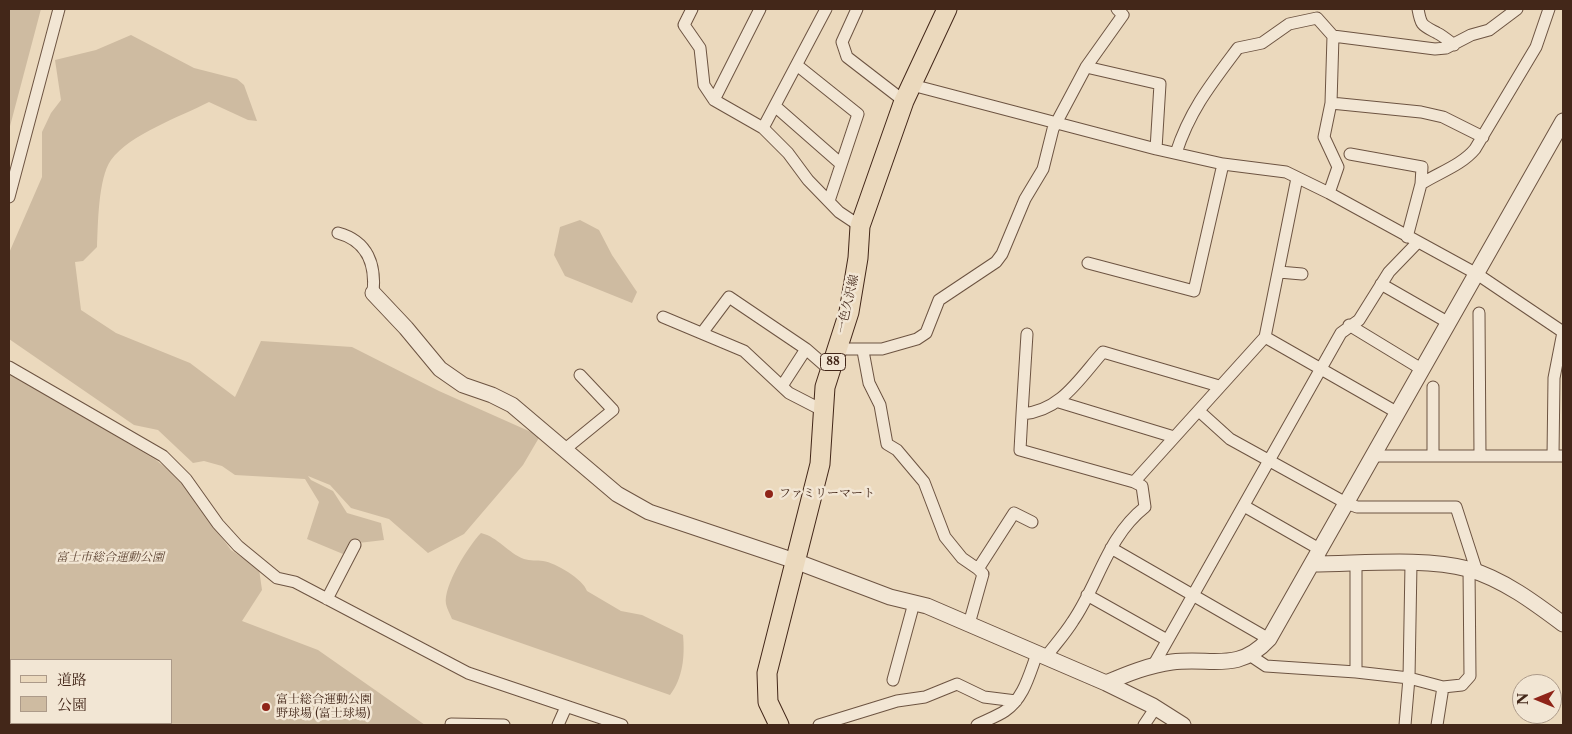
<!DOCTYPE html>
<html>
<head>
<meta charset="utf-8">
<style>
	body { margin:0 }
	#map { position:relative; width:1572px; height:734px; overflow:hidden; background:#ebd9bd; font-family:"Libre Caslon Text","Noto Serif JP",serif }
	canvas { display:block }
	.frame { position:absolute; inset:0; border:10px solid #432719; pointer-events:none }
	.legend { position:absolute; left:10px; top:659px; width:162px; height:65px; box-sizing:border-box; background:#f2e6d4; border:1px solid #ac9a89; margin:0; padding:6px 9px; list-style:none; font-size:15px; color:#432719 }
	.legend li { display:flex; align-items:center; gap:10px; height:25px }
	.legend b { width:25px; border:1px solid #ac9a89 }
	.north { position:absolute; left:1512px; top:674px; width:50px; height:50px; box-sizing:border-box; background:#f2e6d4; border:1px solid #ac9a89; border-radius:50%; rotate:270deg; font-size:14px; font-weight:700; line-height:20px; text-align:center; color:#432719 }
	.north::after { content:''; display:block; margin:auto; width:18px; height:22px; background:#8f2418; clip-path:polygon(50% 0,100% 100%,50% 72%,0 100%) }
</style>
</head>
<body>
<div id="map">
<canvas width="1572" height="734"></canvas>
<div class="frame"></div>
<ul class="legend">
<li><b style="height:6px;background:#ebd9bd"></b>道路</li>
<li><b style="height:14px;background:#cebba1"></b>公園</li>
</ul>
<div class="north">N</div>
</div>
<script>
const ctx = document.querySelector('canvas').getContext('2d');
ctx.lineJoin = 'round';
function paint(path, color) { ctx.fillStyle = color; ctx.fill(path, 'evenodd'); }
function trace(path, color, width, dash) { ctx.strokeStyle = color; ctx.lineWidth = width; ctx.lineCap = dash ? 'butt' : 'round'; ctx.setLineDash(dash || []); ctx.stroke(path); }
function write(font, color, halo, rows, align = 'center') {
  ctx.font = font + ' "Libre Caslon Text","Noto Serif JP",serif'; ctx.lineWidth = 5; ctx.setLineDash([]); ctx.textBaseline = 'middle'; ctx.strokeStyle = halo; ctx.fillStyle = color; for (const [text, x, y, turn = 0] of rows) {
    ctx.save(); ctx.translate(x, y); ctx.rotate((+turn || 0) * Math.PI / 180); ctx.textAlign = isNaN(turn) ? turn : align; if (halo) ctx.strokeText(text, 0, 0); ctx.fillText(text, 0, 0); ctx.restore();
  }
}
paint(new Path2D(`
	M9 9H41L9 130Z
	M131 35 194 68 237 79 244 85 257 121 248 120 209 102C180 117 130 134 111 160 98 178 98 226 97 247L83 261 75 262 81 310 116 333 190 363 235 397 261 341 352 347 439 391 540 436 523 465 464 534 428 553 389 519 351 508 330 485 308 476 311 480 333 491 347 513 381 523 384 540 350 544 343 554 307 539 319 502 305 479 235 475 222 466 204 461 193 463 158 430 134 425 9 339V253L42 177V132L51 113 61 100 55 60 96 50Z
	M580 220 599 230 612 255 637 292 632 303 565 276 554 255 560 227Z
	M9 372 156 460 177 477 231 550 259 569 262 590 242 621 318 650 425 725H9ZM11 660H171V723H11Z
	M481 533C498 537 508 553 524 559 530 561 537 560 543 561 556 563 583 579 587 591L621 611 642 615 683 635C685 656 683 678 670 695L452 619C450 614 447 609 446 604 443 586 469 545 481 533Z`), '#cebba1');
const minor = new Path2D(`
	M692 9 684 25 700 48 704 85 714 100 763 128 788 153 808 180 839 212 860 226
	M857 9 842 42 847 57 904 101
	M1418 9C1421 26 1422 25 1437 33 1443 36 1449 41 1454 45
	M1333 36 1331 103 1421 112 1443 117 1483 137
	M798 66 858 114 829 201
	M1086 67 1160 84 1156 149
	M912 85 1156 149 1223 164 1286 172 1329 193 1477 274 1563 332
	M714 100 760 9
	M776 107 841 164
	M763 128 826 9
	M1176 153C1190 110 1211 84 1238 48L1262 43 1289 24 1317 18 1333 36 1435 49 1446 48 1471 35 1489 30 1517 9
	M1350 154 1422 167 1421 184 1407 237
	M1421 184C1438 173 1462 165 1475 149L1536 47 1549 9
	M1329 193 1338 167 1324 137 1331 103
	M9 197 59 9
	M338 233C368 241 376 265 373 293
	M1088 263 1194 291 1223 164
	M1279 272 1302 274
	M1381 284 1449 323
	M1479 313 1480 456
	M663 317 744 351 789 393 824 411
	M1349 325 1423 370
	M702 333 729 297 806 349 830 370
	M1265 337 1398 413
	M838 349H882L917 339 926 333 939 300 996 262 1002 254 1025 199 1043 169 1053 129 1086 67 1123 15 1117 9
	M863 351 869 383 880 405 887 444 897 450 924 482 945 537 962 558 978 569
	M9 367 163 456 186 479 218 524 238 546 277 578 295 582 468 673 622 725
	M782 386 806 349
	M1433 387V456
	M1059 402 1174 437
	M1199 411 1230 439 1346 503 1357 507H1456L1477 572
	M1022 414 1027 334
	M564 450 613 410 580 375
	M1374 456H1563
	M1553 456 1554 378 1563 332
	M1134 482 1265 337 1297 178
	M1244 506 1321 550
	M1111 548 1269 639
	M1087 595 1167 640
	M327 599 355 545
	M969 624 983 574 978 569 1014 513 1032 522
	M1251 656 1266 666 1356 672 1409 678 1443 687 1462 685 1470 676 1469 569
	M1045 658C1054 646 1065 634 1073 621 1099 583 1107 537 1145 507L1142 486 1134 482 1020 450 1022 414C1061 411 1079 379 1103 352L1219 386
	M1153 666 1341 333 1359 320 1389 272 1418 242
	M1356 672V564
	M893 680 914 603
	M451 724 504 725
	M558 725 566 707
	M819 725 897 701 925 697 957 684 984 697 1016 701
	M977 725C986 720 996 717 1005 711 1024 698 1029 675 1037 654
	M1144 725 1156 707
	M1405 725 1409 678 1411 564
	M1437 725 1443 687`);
const tertiary = new Path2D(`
	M373 293 406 328 440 369 463 385 492 395 512 405 617 494 649 512 795 561 890 597 927 606 1106 683 1153 706 1183 725
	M1312 564C1359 564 1424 557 1468 569 1503 579 1535 603 1563 624
	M1106 683C1127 674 1149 665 1172 662 1212 657 1238 673 1269 639L1563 121`);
const primary = new Path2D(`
	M779 725 768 702 767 673 820 464 825 387 849 312 858 258 860 226 904 101 947 9`);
trace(minor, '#6d5442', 13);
trace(tertiary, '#6d5442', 17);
trace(primary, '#432719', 21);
trace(minor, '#f2e6d4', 11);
trace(tertiary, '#f2e6d4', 15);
trace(primary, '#ebd9bd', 19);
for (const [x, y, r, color] of [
	[769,494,5,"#8f2418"],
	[266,707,5,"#8f2418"]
]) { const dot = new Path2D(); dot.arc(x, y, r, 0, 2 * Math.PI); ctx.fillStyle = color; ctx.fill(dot); trace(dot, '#f2e6d4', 2); }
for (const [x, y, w] of [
	[833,362,25]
]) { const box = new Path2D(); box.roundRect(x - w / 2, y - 8.5, w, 17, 4); ctx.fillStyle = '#f2e6d4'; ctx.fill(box); trace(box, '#432719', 1); }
write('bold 11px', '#432719', null, [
	["88",833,362]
]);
write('12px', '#432719', '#f2e6d4', [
	["一色久沢線",848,304,-77]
]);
write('12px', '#432719', '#f2e6d4', [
	["ファミリーマート",779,494],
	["富士総合運動公園",276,700],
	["野球場 (富士球場)",276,714]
], 'left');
write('italic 12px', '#5f4534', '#f2e6d4', [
	["富士市総合運動公園",110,558]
]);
</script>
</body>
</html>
